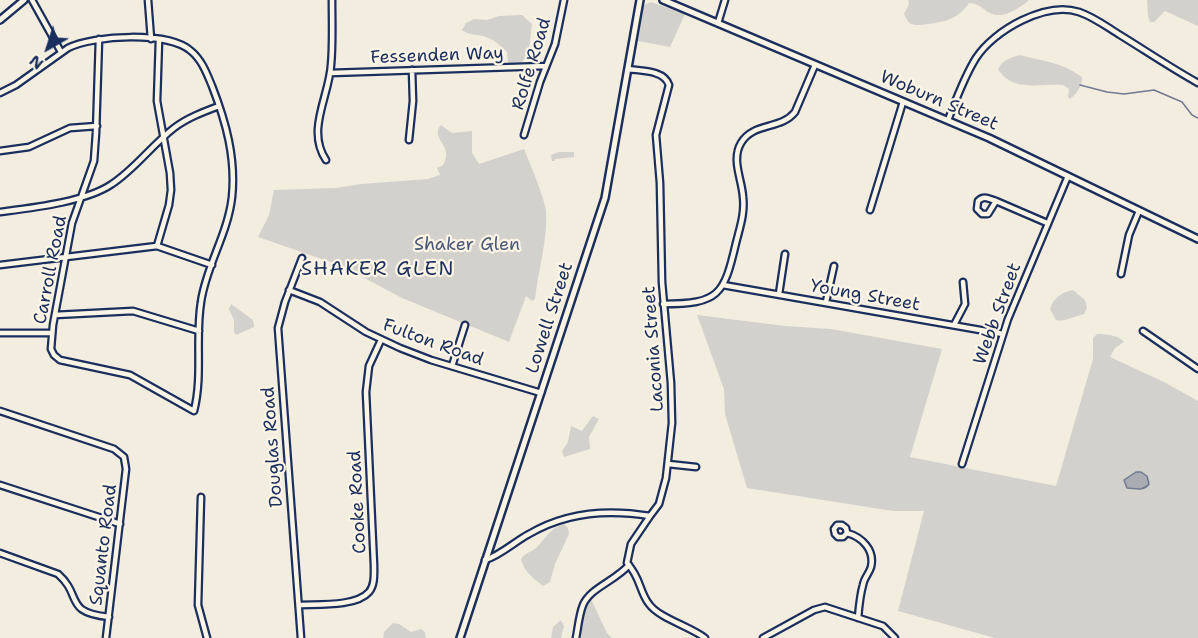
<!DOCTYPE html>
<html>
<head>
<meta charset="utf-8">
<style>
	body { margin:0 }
	#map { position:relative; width:1198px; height:638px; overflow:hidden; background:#f3ede0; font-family:"Shantell Sans",sans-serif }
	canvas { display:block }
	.north { position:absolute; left:18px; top:18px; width:60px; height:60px; -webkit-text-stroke:4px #fcf5e5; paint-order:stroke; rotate:219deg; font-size:16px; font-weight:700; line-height:24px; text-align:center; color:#1b2f5e }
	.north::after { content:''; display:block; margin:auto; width:21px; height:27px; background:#1b2f5e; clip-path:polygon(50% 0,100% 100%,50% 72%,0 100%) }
</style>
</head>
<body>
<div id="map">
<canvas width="1198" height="638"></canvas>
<div class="north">N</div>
</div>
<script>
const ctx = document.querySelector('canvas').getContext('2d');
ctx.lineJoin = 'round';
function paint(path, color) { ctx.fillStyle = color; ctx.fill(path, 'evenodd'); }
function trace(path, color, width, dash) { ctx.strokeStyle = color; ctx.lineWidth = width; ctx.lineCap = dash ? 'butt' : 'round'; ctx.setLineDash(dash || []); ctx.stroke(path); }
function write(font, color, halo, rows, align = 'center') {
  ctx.font = font + ' "Shantell Sans",sans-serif'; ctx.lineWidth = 4.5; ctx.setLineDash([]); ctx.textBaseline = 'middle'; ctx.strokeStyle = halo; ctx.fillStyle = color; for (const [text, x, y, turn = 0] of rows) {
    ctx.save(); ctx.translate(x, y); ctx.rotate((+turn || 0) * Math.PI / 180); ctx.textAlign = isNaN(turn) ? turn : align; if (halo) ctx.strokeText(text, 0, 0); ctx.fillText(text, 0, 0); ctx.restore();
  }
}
paint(new Path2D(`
	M908 0H1029C1020 8 1002 20 990 13 982 9 979 3 969 3 959 18 946 22 928 24 921 25 915 26 909 23L904 14 909 4Z
	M1147 0H1198V26L1165 11 1154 22H1150L1148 16Z
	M651 2 685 14 670 47 638 41 644 5Z
	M522 15 532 24 528 57 516 66H511L508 63 507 52C501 46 495 40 486 37 478 34 470 36 462 30L466 23 474 19 487 20 499 16Z
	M1020 55C1045 62 1059 61 1082 77 1083 86 1076 94 1070 99L1068 97 1069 89 1063 85C1040 83 1013 93 998 69 1002 60 1012 57 1020 55Z
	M441 125 452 133 472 131V153L479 164 524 149C530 164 544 196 546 211 548 239 538 271 535 299L532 301 526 296 509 342 402 298 342 266 258 237 269 215 274 190 336 188 361 184 428 179 440 175 437 168 443 165C455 145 429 139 441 125Z
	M559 152H574V157L555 159V161H552L551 155Z
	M1073 290 1085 300 1087 308 1084 314C1075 316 1065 322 1056 320L1050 309C1053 298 1062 292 1073 290Z
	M231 304 253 320 254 327 236 335 234 332V320L229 309Z
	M697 315 785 326 831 329 942 349 910 457 1056 486 1093 359V338L1097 334C1105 334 1119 335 1124 342L1115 348 1110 357 1164 382 1198 401V638H995L898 611 924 511H893L747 488 725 414 724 389Z
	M593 416 599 419 589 437 590 449 564 457 562 451 568 442 571 426 582 431Z
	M564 524 568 528 569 534 555 564 550 582 543 586C533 578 524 572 521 559 526 552 532 552 537 547 546 538 550 528 564 524Z
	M591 599 607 633 612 638H581L584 611Z
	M561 620 564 626 561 638H551L553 627Z
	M393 623 399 624 411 632 421 629 425 632 426 638H383L384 632Z`), '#d3d1cc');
const water = new Path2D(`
	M1136 472H1141L1147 476 1149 484C1143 492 1135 488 1127 488L1124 480Z`);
paint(water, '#a9acb3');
trace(water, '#707a91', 1.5);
trace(new Path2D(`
	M1080 85 1107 92 1124 94 1154 90 1182 102 1192 115 1198 118`), '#707a91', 1.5);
const minor = new Path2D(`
	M32 0 61 52
	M148 0 151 39
	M718 23 725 0
	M330 73 546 66
	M0 93 16 85 68 48C94 35 169 31 191 51 202 60 207 74 212 86 226 122 236 158 232 197 228 234 206 266 201 302 195 339 203 375 194 411L130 375 60 360 54 355 51 349 53 325 72 223 94 161 96 133 99 39
	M948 120C956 100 964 77 976 58 994 30 1046 1 1079 12 1094 17 1107 27 1120 35 1146 51 1171 68 1198 83
	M524 135 540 82 555 44 564 0
	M409 140 413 101 412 70
	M0 151 29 147 70 128 97 126
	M326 160C306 130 329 97 331 65 333 44 332 22 332 0
	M996 201 988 214H982L977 209 978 201C984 195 989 199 996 201L1047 223
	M870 210 903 102
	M0 212C31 208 86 202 112 184 135 169 152 145 174 128 187 118 203 112 219 106
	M157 246 169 205 171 190 170 173 157 101 159 40
	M0 265 157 246 212 265
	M1121 274 1129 235 1139 211
	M723 285 1003 334
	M289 290 320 302 366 332 400 348 431 360 541 393
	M779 294 785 254
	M826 302 834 266
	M663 304C719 304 724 295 736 243 740 227 745 213 743 197 742 179 731 160 741 143 753 122 781 130 795 112L815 65
	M55 315 133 311 199 331
	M954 325 965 304 963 282
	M1143 331 1198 369
	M0 333H52
	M452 366 465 325
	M0 411 114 449 124 457 126 469 106 638
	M668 464 696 467
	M962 464 1008 319 1068 176
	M0 485 120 524
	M201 497 198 605 207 638
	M650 516 631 544 627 563C641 578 639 591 649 604 659 618 689 626 705 638
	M847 533 846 528 842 525H837L834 529 835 534 838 537H843L847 533C862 537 875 550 871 567 869 574 864 578 863 585 860 595 859 607 858 618
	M0 553 58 574C83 596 63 612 109 617
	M485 560C501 555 514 542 529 534 566 512 608 509 650 516L659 504 666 478 672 423 671 383 662 282 660 183 656 135 669 85C664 70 642 71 628 69
	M299 605C317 604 356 607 369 592 375 585 374 574 374 565L366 392 369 366 381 340
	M301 638 278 328 285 302 302 258
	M576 638C578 628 579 615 583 605 590 588 615 581 629 565
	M763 638 814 610 825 607 883 626 895 638`);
const major = new Path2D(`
	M663 0 989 138 1198 239
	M0 20 24 0
	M460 638 605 198 640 0`);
trace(minor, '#1b2f5e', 9);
trace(major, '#1b2f5e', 10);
trace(minor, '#fcf5e5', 4.5);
trace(major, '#fcf5e5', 5);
write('18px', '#1b2f5e', '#fcf5e5', [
	["Fessenden Way",437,56,-2],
	["Rolfe Road",532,64,-73],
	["Woburn Street",939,101,23],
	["Carroll Road",51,270,-79],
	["Young Street",865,296,10],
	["Webb Street",998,314,-70],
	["Lowell Street",550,318,-72],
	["Fulton Road",433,343,20],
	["Laconia Street",654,349,-94],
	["Douglas Road",273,447,-94],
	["Cooke Road",358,502,-93],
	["Squanto Road",104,545,-83]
]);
write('18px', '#49587a', '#fcf5e5', [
	["Shaker Glen",467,245]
]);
ctx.letterSpacing = '1.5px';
write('20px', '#1b2f5e', '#fcf5e5', [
	["SHAKER GLEN",378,270]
]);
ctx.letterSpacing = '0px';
</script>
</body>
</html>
